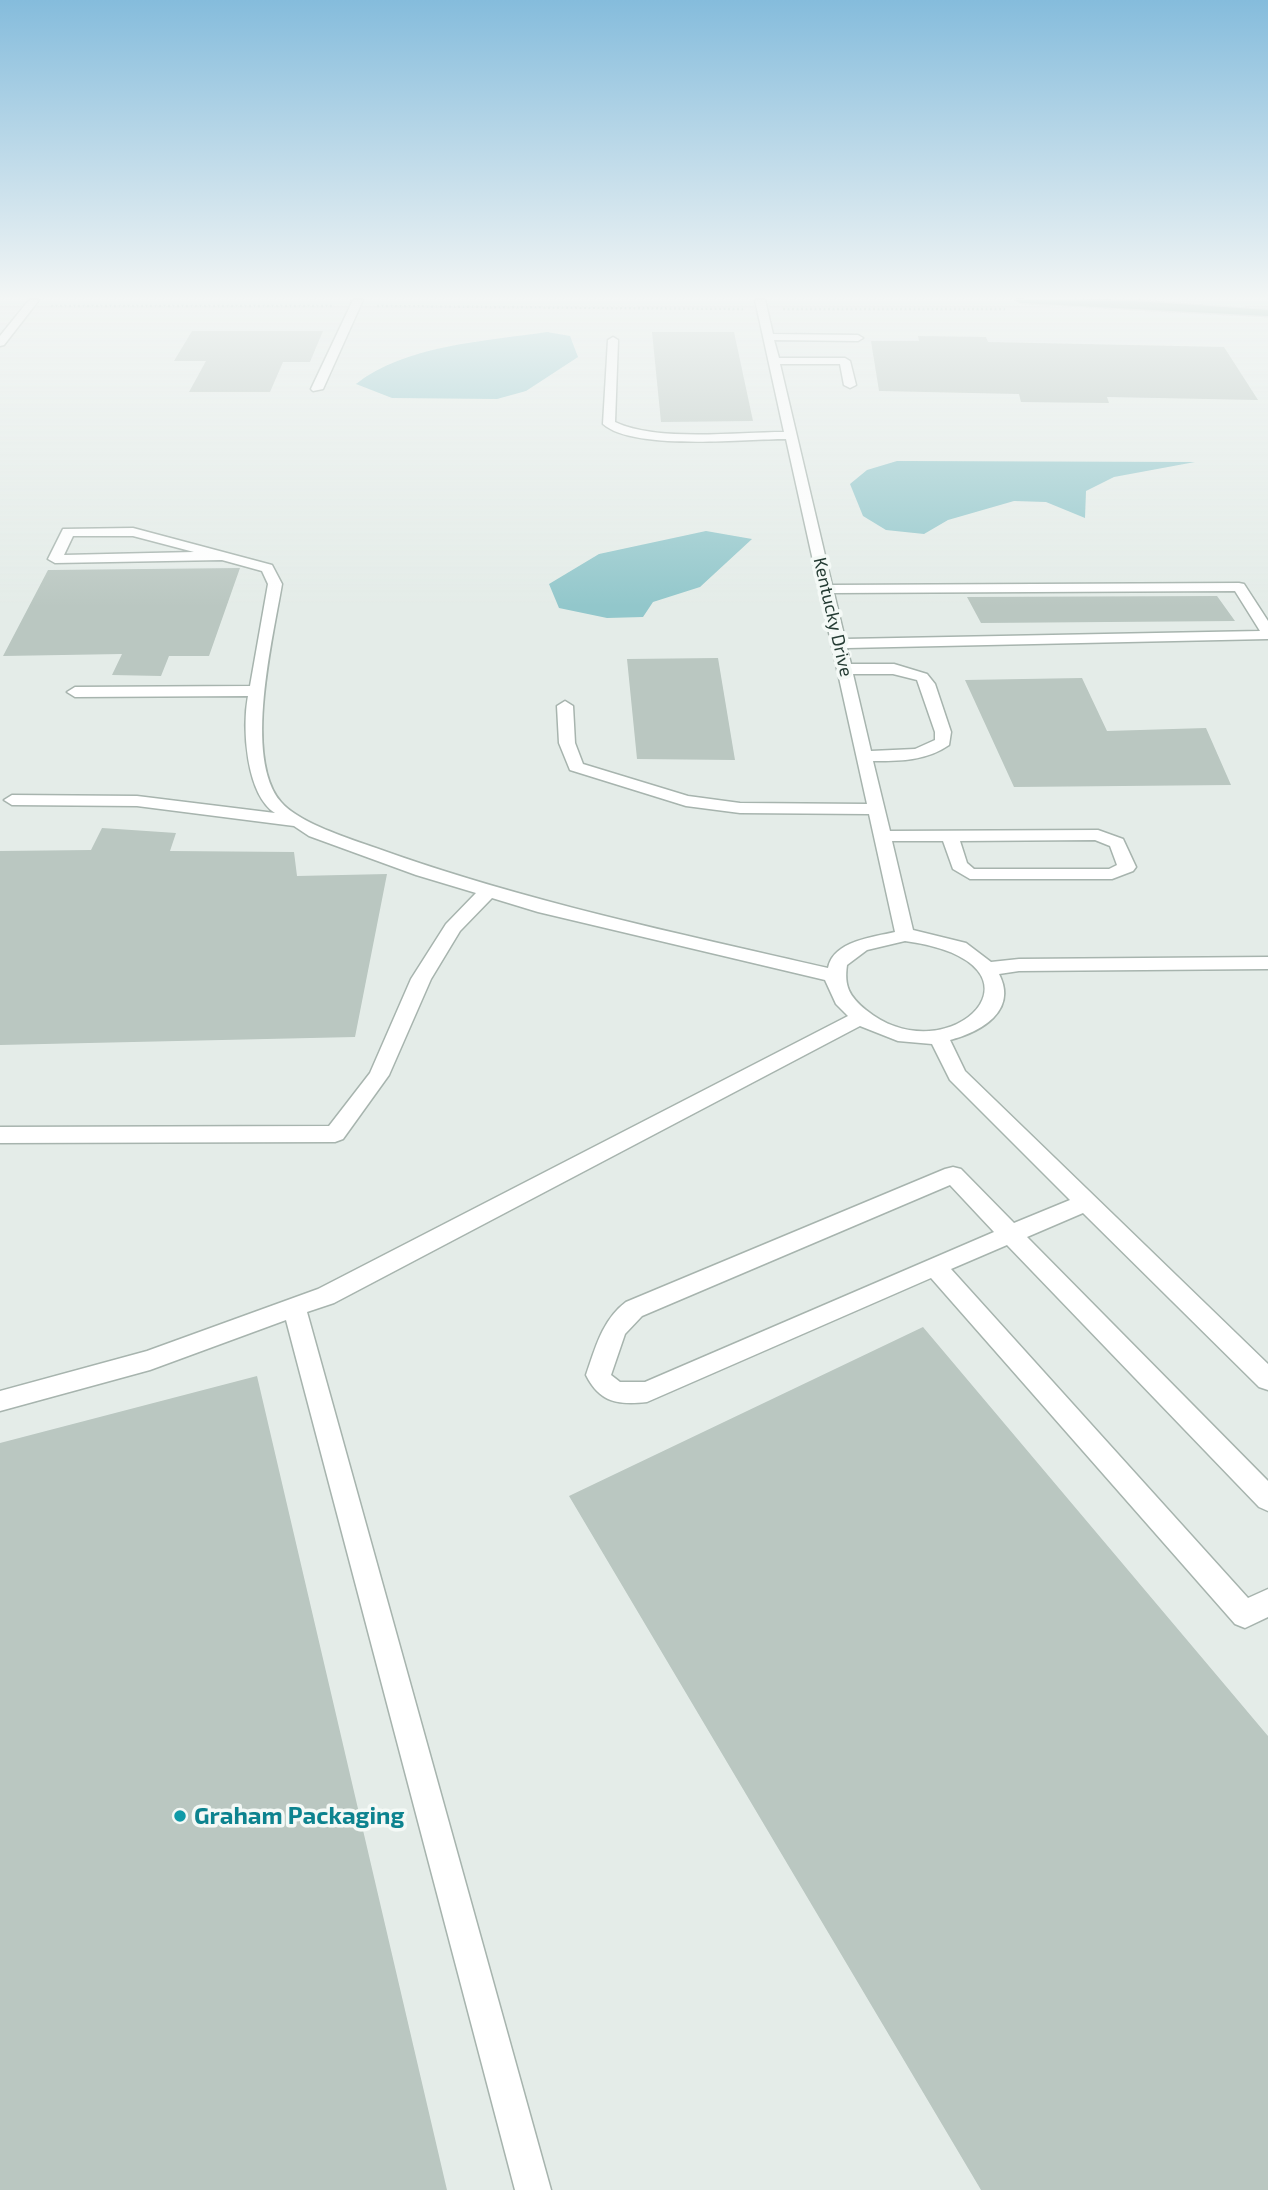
<!DOCTYPE html>
<html>
<head>
<meta charset="utf-8">
<style>
	body { margin:0 }
	canvas { display:block; background:#e4ece8 }
</style>
</head>
<body>
<canvas width="1268" height="2190"></canvas>
<script>
const ctx = document.querySelector('canvas').getContext('2d');
ctx.lineJoin = 'round';
function paint(path, color) { ctx.fillStyle = color; ctx.fill(path, 'evenodd'); }
function trace(path, color, width, dash) { ctx.strokeStyle = color; ctx.lineWidth = width; ctx.lineCap = dash ? 'butt' : 'round'; ctx.setLineDash(dash || []); ctx.stroke(path); }
function write(font, color, halo, rows, align = 'center') {
  ctx.font = font + ' "Exo 2",sans-serif'; ctx.lineWidth = 7; ctx.setLineDash([]); ctx.textBaseline = 'middle'; ctx.strokeStyle = halo; ctx.fillStyle = color; for (const [text, x, y, turn = 0] of rows) {
    ctx.save(); ctx.translate(x, y); ctx.rotate((+turn || 0) * Math.PI / 180); ctx.textAlign = isNaN(turn) ? turn : align; if (halo) ctx.strokeText(text, 0, 0); ctx.fillText(text, 0, 0); ctx.restore();
  }
}
paint(new Path2D(`
	M547 332 570 336 578 357 526 391 497 399 392 398 356 384C405 345 487 341 547 332Z
	M897 461 1195 462 1114 477 1086 491 1085 518 1046 502 1014 501 948 520 924 534 886 530 863 516 850 484 867 470Z
	M706 531 752 539 700 587 653 602 643 617 607 618 559 608 549 584 599 554Z`), '#92c7cb');
paint(new Path2D(`
	M192 331H323L310 362H283L270 392H189L206 361H174Z
	M652 332H734L753 421 661 422Z
	M918 336 986 337 988 342 1224 347 1258 400 1107 397 1109 403 1021 402 1019 394 879 391 871 341H919Z
	M240 568 209 656H169L161 676 112 675 122 654 3 656 48 570Z
	M1217 596 1235 621 981 623 967 597Z
	M718 658 735 760 637 759 627 659Z
	M1082 678 1107 731 1206 728 1231 785 1014 787 965 680Z
	M102 828 176 833 170 851 294 852 297 876 387 874 355 1037 0 1045V851L91 850Z
	M923 1327 1268 1736V2190H981L569 1496Z
	M257 1376 447 2190H0V1443Z`), '#bac7c1');
const minor = new Path2D(`
	M29 300H39L4 345 0 346V336Z
	M353 300H363L323 389 313 391 311 389Z
	M755 300H765L773 334 858 335 863 338 858 341 774 340 779 358H845L850 361 856 385 850 388 844 385 840 364H780L832 585 1239 583 1244 584 1268 621V639L847 648 851 664H894L927 674 935 684 951 732 949 745C926 761 900 761 873 761L890 831 1098 830 1123 839 1136 867 1133 871 1112 879H970L953 869 943 841H892L913 930 966 943 991 962 1019 959 1268 957V969L1019 971 999 974C1018 1011 981 1032 950 1040L965 1071 1268 1364V1390L1259 1387 1083 1213 1027 1237 1268 1481V1511L1259 1507 1007 1245 951 1269 1248 1598 1268 1589V1617L1245 1628 1235 1624 931 1278 647 1402C618 1405 600 1403 586 1375 595 1349 602 1320 626 1302L945 1169 953 1167 961 1169 1014 1223 1070 1200 950 1080 932 1044 898 1041 860 1026 334 1303 307 1312 551 2190H515L286 1320 150 1370 0 1411V1391L147 1351 318 1289 848 1016 836 1004 825 980 538 912 492 898 460 931 431 979 389 1075 343 1139 335 1142 0 1143V1127L329 1126 370 1073 411 979 446 924 476 893 416 875 309 836 294 826 137 806 12 805 4 800 12 795 137 796 275 813C246 794 242 728 248 696L75 697 67 692 75 687 250 686 268 584 262 571 222 560 55 563 48 559 63 529 133 528 272 565 282 584C273 638 243 758 281 802 299 823 350 839 376 848 523 901 676 933 828 968 833 941 873 937 895 932L869 814 740 813 686 806 570 770 559 743 557 706 565 701 573 706 575 743 583 764 688 796 740 803 867 804 786 439C744 439 633 451 603 424L608 340 613 337 618 340 615 422C657 442 736 432 784 432ZM73 536H133L194 552 64 555ZM1235 591 1260 631 845 639 834 593ZM853 674H893L917 680 935 732V740L915 749 871 751ZM1095 840 1110 846 1117 865 1109 869H974L967 863 960 841ZM905 941C1064 963 950 1078 866 1010 849 996 844 986 847 965L867 950ZM950 1185 994 1232 645 1382H620L611 1375 625 1334 642 1316Z`);
const major = new Path2D(`
	M1016 300 1135 301 1268 310V316L1021 303Z`);
trace(minor, '#a7b4ae', 3);
trace(major, '#c2c8c6', 3);
trace(new Path2D(`
	M51 306H333
	M377 306 743 309
	M783 309H1005`), '#88ac9e', 2.5, [2, 2.5]);
paint(minor, '#fff');
paint(major, '#6e9d8d');
const sky = ctx.createLinearGradient(0, 0, 0, 607);
sky.addColorStop(0, '#85bcdc');
sky.addColorStop(0.49, '#f3f6f5');
sky.addColorStop(1, '#f3f6f500');
ctx.fillStyle = sky;
ctx.fillRect(0, 0, 1268, 607);
for (const [x, y, r, color] of [
	[180,1816,7,"#0f9aa8"]
]) { const dot = new Path2D(); dot.arc(x, y, r, 0, 2 * Math.PI); ctx.fillStyle = color; ctx.fill(dot); trace(dot, '#f4f9f6', 2.5); }
write('18px', '#253c34', '#f4f9f6', [
	["Kentucky Drive",833,617,77]
]);
write('bold 24px', '#0d838f', '#f4f9f6', [
	["Graham Packaging",194,1816]
], 'left');
</script>
</body>
</html>
